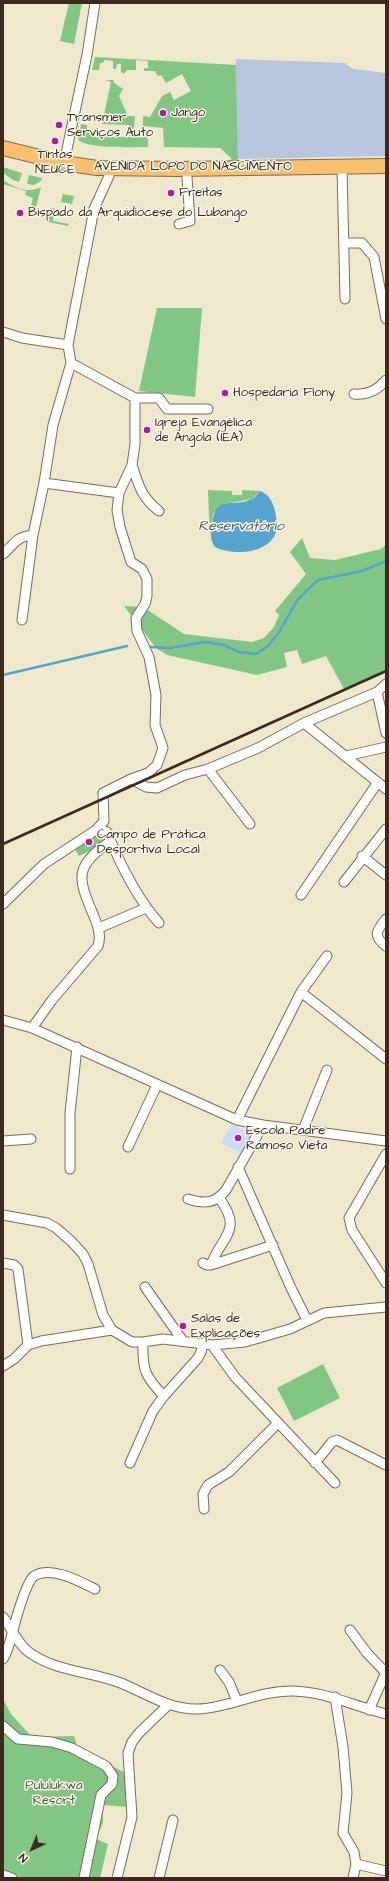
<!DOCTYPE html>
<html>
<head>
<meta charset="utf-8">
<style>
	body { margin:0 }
	#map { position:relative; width:389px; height:1881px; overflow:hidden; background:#eee8cd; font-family:"Architects Daughter",sans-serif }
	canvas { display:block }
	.frame { position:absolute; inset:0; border:4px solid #3b2a1e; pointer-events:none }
	.north { position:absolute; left:12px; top:1829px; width:40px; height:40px; -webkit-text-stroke:3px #fbf7ec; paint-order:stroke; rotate:224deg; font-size:11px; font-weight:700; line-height:16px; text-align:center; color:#3b2a1e }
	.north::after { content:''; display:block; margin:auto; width:14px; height:18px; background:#3b2a1e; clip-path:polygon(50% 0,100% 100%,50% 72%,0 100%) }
</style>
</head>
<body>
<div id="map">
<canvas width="389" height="1881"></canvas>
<div class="frame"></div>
<div class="north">N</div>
</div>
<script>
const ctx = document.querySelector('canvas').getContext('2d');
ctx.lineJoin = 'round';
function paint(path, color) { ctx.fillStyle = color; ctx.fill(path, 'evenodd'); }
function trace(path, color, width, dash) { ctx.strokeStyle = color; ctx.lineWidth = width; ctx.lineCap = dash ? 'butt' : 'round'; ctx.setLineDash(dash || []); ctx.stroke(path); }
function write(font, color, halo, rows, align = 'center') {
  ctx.font = font + ' "Architects Daughter",sans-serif'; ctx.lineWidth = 3; ctx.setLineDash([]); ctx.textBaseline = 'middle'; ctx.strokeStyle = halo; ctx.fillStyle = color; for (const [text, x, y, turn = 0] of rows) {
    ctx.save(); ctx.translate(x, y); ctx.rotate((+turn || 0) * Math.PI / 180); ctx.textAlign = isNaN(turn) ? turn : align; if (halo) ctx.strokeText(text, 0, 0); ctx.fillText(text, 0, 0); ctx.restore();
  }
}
paint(new Path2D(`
	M231 1125 255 1133 243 1155 221 1143Z`), '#cadcf9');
paint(new Path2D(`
	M236 59 345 63 353 69 386 73V156L238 159Z`), '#b7c5de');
paint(new Path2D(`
	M69 3H82L74 44 60 41Z
	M95 57 236 65 238 159 237 164H233L231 158 220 148 164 147 163 128 143 126V116L150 117 162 96 170 92 174 100 191 91 182 74 166 83 161 75 158 76 155 71H144V68H148V61L136 60V70H127L124 74 121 72V64H117L116 69H113V61L104 60 103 63H100L99 70H92Z
	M105 80H114L113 82 123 89 119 96 128 116H135L134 130 130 129 129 125 102 124 111 82Z
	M81 124 87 125V132L96 137H146L148 139V147C136 147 83 149 78 139Z
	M3 167 22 173 19 182 13 180 3 173Z
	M29 175 42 178 41 181 34 185 27 184Z
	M3 180C15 188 28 194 41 187L36 207 31 206 33 198 25 195 26 191 3 184Z
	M63 194 74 196 72 204 61 202Z
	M51 208 55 209 53 221 69 224 68 226 48 222Z
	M157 308H202L195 397 139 391Z
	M208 490 232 491V495H242V490L260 491 252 499 224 504 213 514 210 537Z
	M302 538 310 558 335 560 381 549 386 545V671L344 689 326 656 302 664 297 650 284 653 287 667 257 675 167 655 156 648 124 606 143 607 184 634 252 642 264 638 274 627 279 615 275 611 306 574 290 552Z
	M99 829 106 844 79 856 75 849 72 840Z
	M323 1364 340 1398 294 1421 277 1388Z
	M3 1699 11 1714 32 1737 74 1736 78 1749 124 1772 128 1807 103 1805V1823L96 1839 108 1844 100 1878H3Z`), '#81c783');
paint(new Path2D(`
	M260 491C268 494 271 499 274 507 276 515 278 523 276 532 269 554 233 556 215 547 210 540 211 535 212 527 215 492 231 509 252 499 255 498 258 493 260 491Z`), '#55a4cf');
trace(new Path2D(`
	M150 647 170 648 205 642 224 645 239 652 256 654 268 646 278 634 298 599 318 580 362 571 386 561
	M3 675 127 646`), '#55a4cf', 2.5);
const minor = new Path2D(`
	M64 163 87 55 95 3
	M342 167 345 299
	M179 224 190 221 187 177
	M345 243H362L374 257 386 319
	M3 332 22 338 68 345
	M71 363 135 398H159L167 409H208
	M354 394C367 395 378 390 386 380
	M132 465C139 486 141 497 159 511
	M44 483 119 493
	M3 554C15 544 15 537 33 535
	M22 620 33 535 44 483 53 425 71 363 68 345 91 225 94 209 109 176
	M377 692 386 733
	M304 723 386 789
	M346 756 386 747
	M208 769 250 824
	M131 779 148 773 157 765 163 748 155 725 156 695 149 657 137 631 136 618 145 604 147 596V579L142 569 131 562 120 527 117 510 119 493 132 465 135 444V398
	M96 830 99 829 107 832C120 864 136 897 159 923
	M362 856 386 875
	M344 882 386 829
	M301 895 378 782
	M3 904 44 864 96 830 104 821 103 793 131 779 146 787 157 788 185 775 208 769 258 748 304 723 377 692 386 684
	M386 919C377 930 372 936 386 946
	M99 928 146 908
	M301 992 386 1059
	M3 1020 32 1028 237 1120 263 1125 386 1141
	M32 1028 52 1000 98 946C101 937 99 929 95 919 79 880 71 868 111 841
	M237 1120 301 992 327 956
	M303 1130 327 1070
	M3 1141 31 1139
	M128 1147 157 1085
	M386 1154 349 1218 352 1230 386 1283
	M238 1167 291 1288 307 1320
	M70 1169V1113L77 1047
	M188 1199C204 1204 215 1204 226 1190L263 1125
	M3 1215 47 1223 56 1228 71 1241 83 1254 88 1264 103 1315 112 1330 132 1342H143L163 1339 212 1345 245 1342 290 1329 324 1313 386 1307
	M3 1263 14 1265 18 1269 28 1345
	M203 1263 207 1265H211L273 1245
	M211 1265C221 1236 244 1231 219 1198
	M145 1287 183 1341
	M143 1342C142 1369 145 1377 164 1396
	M212 1345 235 1377 335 1483
	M3 1366 14 1359 28 1345 41 1341 112 1330
	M130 1463 153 1411 164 1396 198 1358 201 1352 203 1343
	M315 1463 332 1442 337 1440 386 1465
	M204 1509 203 1494 208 1485 229 1472 278 1423
	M3 1617C12 1629 18 1645 30 1653 58 1672 88 1671 118 1682 145 1692 168 1710 198 1709 229 1708 260 1690 293 1691 327 1692 353 1706 386 1714
	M350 1630 367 1653 386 1673
	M3 1659C9 1649 10 1641 13 1630 16 1619 26 1582 34 1576 51 1565 81 1582 95 1589
	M220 1670 229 1682 237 1701
	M335 1697 343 1747 347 1793 343 1833 354 1852 356 1864 353 1878
	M369 1710 386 1672
	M3 1726 18 1739 52 1742 72 1748 106 1766 113 1776 112 1784 101 1795 84 1878
	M356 1864 386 1871
	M3 1875 12 1878
	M117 1878 132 1817 128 1753 132 1742 139 1733 168 1705
	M159 1878 173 1820`);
const primary = new Path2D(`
	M3 148 64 163 97 168 178 169 386 166`);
trace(minor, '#7a6c5b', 11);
trace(primary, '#7a6c5b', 16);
trace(minor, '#fff', 9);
trace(primary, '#f9bf6d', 14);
trace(new Path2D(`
	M3 844 386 671`), '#3b2a1e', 2.5);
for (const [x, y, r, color] of [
	[163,113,4,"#b5179e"],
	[59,125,4,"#b5179e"],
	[55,141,4,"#b5179e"],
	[171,193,4,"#b5179e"],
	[20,213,4,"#b5179e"],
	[225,393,4,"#b5179e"],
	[147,430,4,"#b5179e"],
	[89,842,4,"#b5179e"],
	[238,1138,4,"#b5179e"],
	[183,1326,4,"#b5179e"]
]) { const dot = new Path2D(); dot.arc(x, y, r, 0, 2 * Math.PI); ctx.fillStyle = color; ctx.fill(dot); trace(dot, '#fbf7ec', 1.5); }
write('13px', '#3b2a1e', '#fbf7ec', [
	["Jango",171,113],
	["Transmer",67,118],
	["Serviços Auto",67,133],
	["Tintas",55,155,"center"],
	["NEUCE",55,170,"center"],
	["Freitas",179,193],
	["Bispado da Arquidiocese do Lubango",28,213],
	["Hospedaria Flony",233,393],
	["Igreja Evangélica",155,423],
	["de Angola (IEA)",155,438],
	["Campo de Prática",97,835],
	["Desportiva Local",97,850],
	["Escola Padre",246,1131],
	["Ramoso Vieta",246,1146],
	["Salas de",191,1319],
	["Explicações",191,1334]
], 'left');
write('13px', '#3b2a1e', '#fbf7ec', [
	["AVENIDA LOPO DO NASCIMENTO",193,167]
]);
write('13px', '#50593c', '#fbf7ec', [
	["Pululukwa",54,1786],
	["Resort",54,1801]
]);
write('italic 14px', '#455b65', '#fbf7ec', [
	["Reservatório",241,527]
]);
</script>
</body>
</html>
